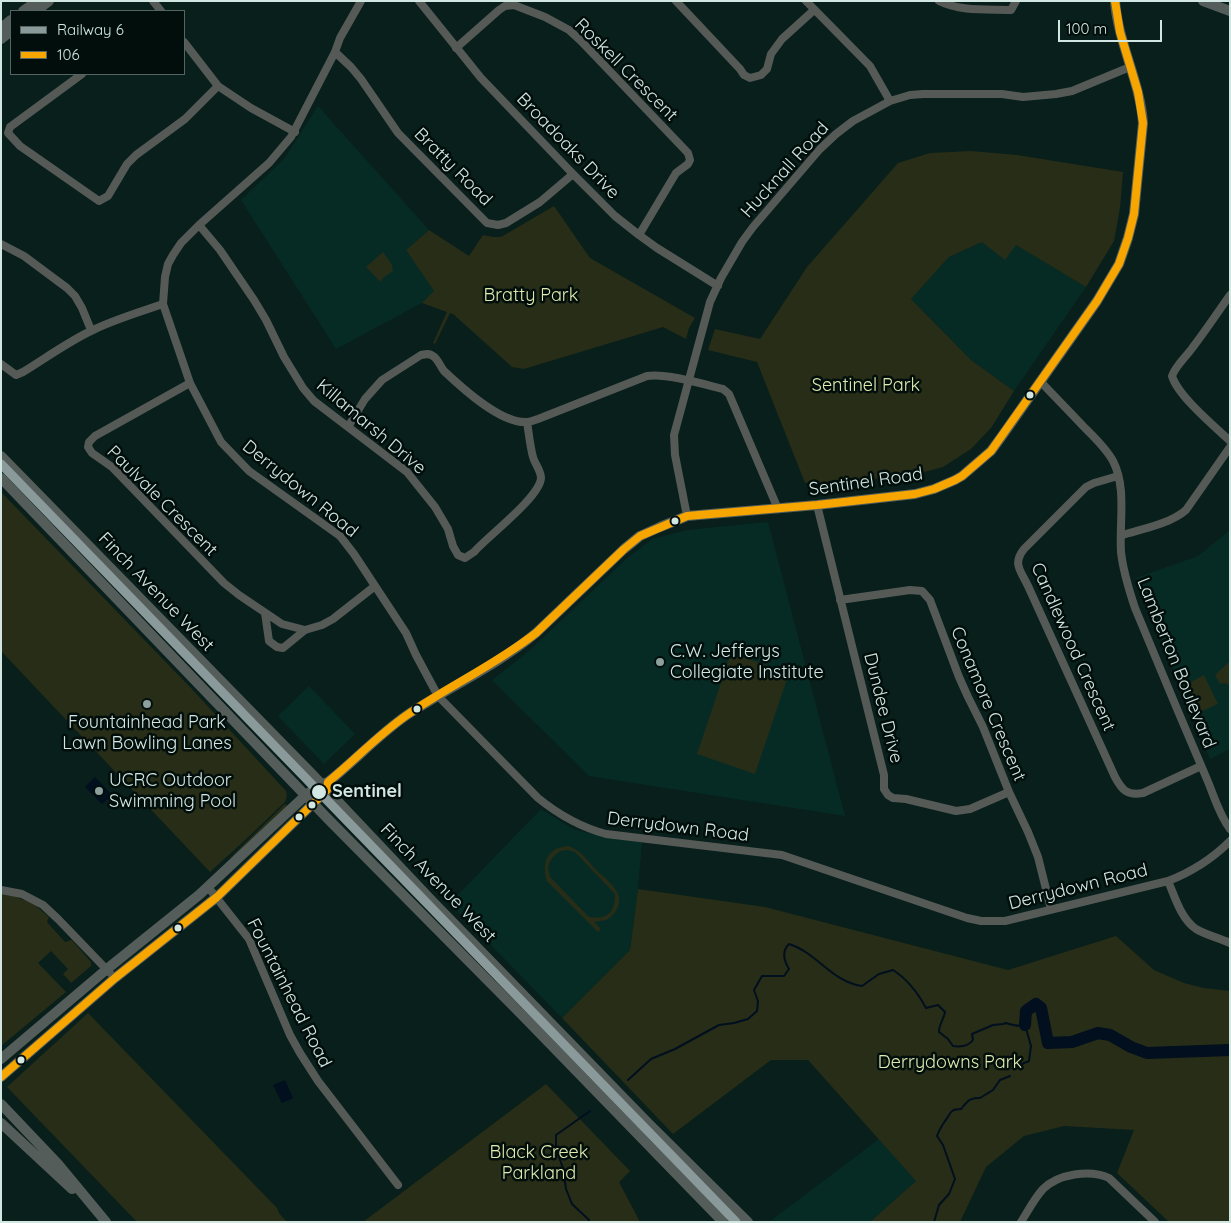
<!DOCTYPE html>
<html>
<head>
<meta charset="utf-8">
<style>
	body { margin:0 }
	#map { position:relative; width:1231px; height:1223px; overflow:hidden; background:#091f1b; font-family:Quicksand,sans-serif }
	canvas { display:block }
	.frame { position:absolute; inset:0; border:2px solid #d3e7e2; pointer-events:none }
	.legend { position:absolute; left:10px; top:10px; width:175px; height:65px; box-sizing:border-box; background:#010e0b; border:1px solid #556561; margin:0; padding:6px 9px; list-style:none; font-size:15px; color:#d3e7e2 }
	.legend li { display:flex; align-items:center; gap:10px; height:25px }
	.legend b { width:25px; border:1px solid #556561 }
	.scale { position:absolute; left:1058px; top:20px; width:104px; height:22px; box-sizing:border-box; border:2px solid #d3e7e2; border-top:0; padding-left:6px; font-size:15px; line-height:18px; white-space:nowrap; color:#d3e7e2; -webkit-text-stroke:4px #010e0b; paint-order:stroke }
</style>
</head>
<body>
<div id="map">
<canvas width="1231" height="1223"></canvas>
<div class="frame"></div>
<ul class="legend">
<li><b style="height:6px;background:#8a999a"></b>Railway 6</li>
<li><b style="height:6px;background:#f7a600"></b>106</li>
</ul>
<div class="scale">100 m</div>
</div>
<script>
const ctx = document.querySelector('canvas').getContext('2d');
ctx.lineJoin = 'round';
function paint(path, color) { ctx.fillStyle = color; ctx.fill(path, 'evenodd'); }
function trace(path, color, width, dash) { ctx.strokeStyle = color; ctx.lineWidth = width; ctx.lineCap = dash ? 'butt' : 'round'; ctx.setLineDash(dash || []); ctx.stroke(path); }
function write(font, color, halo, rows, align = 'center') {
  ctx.font = font + ' Quicksand,sans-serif'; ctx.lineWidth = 5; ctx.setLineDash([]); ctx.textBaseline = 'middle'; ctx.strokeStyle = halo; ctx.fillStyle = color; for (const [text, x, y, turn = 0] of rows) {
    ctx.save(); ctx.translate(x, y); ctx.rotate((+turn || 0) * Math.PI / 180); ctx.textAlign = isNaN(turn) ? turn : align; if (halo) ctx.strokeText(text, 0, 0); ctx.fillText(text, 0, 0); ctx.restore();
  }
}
paint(new Path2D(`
	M318 106 429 230 406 250 437 295 336 349 241 200 284 159Z
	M982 242 1016 245 1086 287 1014 391 971 360 911 299 949 257Z
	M768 522 845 816 589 776 492 680 530 650 625 560 652 539 687 530Z
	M1230 530V749L1210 759 1136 578 1198 556Z
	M309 686 355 734 324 764 278 716Z
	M541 809 573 829 608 838 642 842 638 889 630 950 562 1018 450 903Z
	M879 1139 916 1181 870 1222H769Z`), '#062b25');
paint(new Path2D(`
	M971 151 1017 155 1123 172 1120 208 1114 241 1086 287 1016 245 1005 260 982 242 949 257 911 299 971 360 1014 391 991 428 971 449 943 467 906 477 805 483 757 362 708 350 715 329 760 339 807 267 898 163 930 153Z
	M554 206 590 258 695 318 689 328 686 339 663 327 524 369 512 367 453 314 450 313 435 344 433 343 447 312 422 303 434 291 406 250 429 230 469 256 483 235 493 237H501Z
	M383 252 392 265 393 271 383 278 381 282 366 267Z
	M1 492 191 688 286 791 287 796 285 802 243 842 210 872 1 651Z
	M731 653 789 673 755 774 697 754Z
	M1230 661V685L1224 683 1220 684 1215 675Z
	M1204 675 1218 704 1200 712 1187 684Z
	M285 804 288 806 233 859 230 858Z
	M568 846C581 850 588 861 597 871 604 877 614 885 618 894 622 903 615 916 606 920 603 921 597 921 594 922L601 929 598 932 547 881C543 870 544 855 556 849 560 847 564 847 568 846ZM568 850 575 852 615 894C615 913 607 920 589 917L550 877 548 869 549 863 553 857 560 851Z
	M638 889 765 907 1008 970 1116 936 1154 970 1184 983 1204 988 1230 991V1222H1169L1117 1173 1134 1130 1064 1126 1024 1136 986 1167 960 1222H870L916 1181 808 1060H771L673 1134 562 1018 630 950Z
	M1 893H5V895L13 896 24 900 25 898 36 904V906L49 917 47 922 65 942 72 940 91 962V966L71 983 63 974 68 969 51 951 38 963 66 992 1 1046Z
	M88 1013 277 1208 279 1213 287 1222H137L7 1087Z
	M546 1084 630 1171 619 1182 640 1222H363Z`), '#272d17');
paint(new Path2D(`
	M95 777 112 795 102 804 85 787Z
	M285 1080 293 1098 282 1103 273 1085Z`), '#010f1f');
trace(new Path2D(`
	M628 1080 651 1059 675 1049 719 1025 734 1023 748 1019 757 1011 758 1001 754 990 762 976H784L789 969C784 961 781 952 789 944 816 952 832 982 862 986L879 974 893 970C907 979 918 993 926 1008L938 1005 945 1012C944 1019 939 1024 939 1032L948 1039 953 1046C960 1047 968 1047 973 1040L972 1034 993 1025 1003 1024 1006 1023C1013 1025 1018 1027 1025 1025L1031 1046 1029 1061 1022 1064 1017 1063 1015 1067
	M589 1222V1220L572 1204 566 1189 563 1168 556 1149V1135L590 1111
	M934 1222 939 1205 949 1194 955 1179 943 1145 937 1136C939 1130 941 1127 945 1121 951 1114 949 1109 961 1109 967 1102 970 1097 980 1098L993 1090 1000 1080 1010 1076`), '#010f1f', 2);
trace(new Path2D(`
	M1025 1025 1026 1011 1036 1004 1041 1008 1048 1043 1072 1042 1098 1033 1110 1035 1131 1047 1147 1053 1230 1050`), '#010f1f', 12);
trace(new Path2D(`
	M153 1 161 11
	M361 1 340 38 335 52 291 137 269 163 199 225 181 243 173 255 168 264 165 277 163 304 190 383 221 442 249 471 340 536 354 554 406 633 416 655 438 696 538 798C559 815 580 827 606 834L782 855 967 918 981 921H1005L1168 881C1191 872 1212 859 1230 841
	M419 1 481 78 573 174 615 216 639 235 657 248 718 286
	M676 1 740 69 744 75 750 78 761 75 767 69 771 54 782 39 814 10
	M806 1 870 66 890 101
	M939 1C961 12 988 9 1011 10L1016 1
	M184 42 218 86 251 108 295 132
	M456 48 499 10 505 6 514 5 545 17 569 30 581 41 688 153 690 160 688 164 676 173 639 235
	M335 52 351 67 361 79 398 133 487 223 498 225 506 223 540 202 573 174
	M82 74 10 127 8 133 20 146 99 201 108 196 127 164 136 155 185 119 218 86
	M199 225 220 250 254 300 266 320 284 357 303 388 314 401 407 472 435 507 448 529 453 546 458 555 465 558 474 552C488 536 540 497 541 478 541 471 535 464 533 457 530 446 529 434 527 422
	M1 244 24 256 67 288 75 296 82 308 91 330
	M1230 295C1218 312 1206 330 1193 347 1186 357 1176 365 1172 376 1178 396 1214 426 1230 441
	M1 364 16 375 23 372C46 358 69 341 93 330 116 319 140 312 163 304
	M1041 382C1055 397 1069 411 1083 426 1094 437 1106 448 1113 461 1127 488 1119 523 1121 552 1123 571 1129 590 1135 608 1158 664 1182 721 1206 777 1214 795 1218 813 1230 829
	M190 383 95 436 89 442 88 447 92 453 112 467 224 583 239 595 282 624 305 630
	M348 427 365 399 382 380 421 355C426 354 429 353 433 356 438 359 440 366 444 371 462 388 501 424 527 422 531 422 535 420 538 419L647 376C666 373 703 384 723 389L729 394 778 509
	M1118 476 1094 483 1086 487 1024 549C1012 564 1021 571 1028 586L1115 777C1122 790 1127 796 1143 793L1201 766
	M817 505 884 775V789L888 795 893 798 906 799 956 811 970 809 1009 792
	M687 516 675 455 674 435 710 302 721 278 742 242 753 227 820 149 836 134 853 121 890 101 910 95 923 94H1002L1023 97 1056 94 1072 91 1130 67
	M1122 535C1142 529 1170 524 1186 510L1230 447
	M840 600 910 590 922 591 930 600 959 677 968 697 983 727 1009 792 1028 832 1038 857 1051 909
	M265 613 269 641 277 647 283 648 305 630 322 625 333 619 375 586
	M1168 881C1175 897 1181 919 1196 929 1206 935 1219 938 1230 943
	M208 887 249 939 290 1035 300 1053 318 1081 398 1185
	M1 890 22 894 43 905 58 919 110 973
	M1021 1222C1028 1211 1034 1199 1043 1189 1058 1174 1090 1169 1109 1178L1155 1222`), '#555a57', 8);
trace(new Path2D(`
	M1203 1 1230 11
	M23 11 37 1
	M36 11 49 1
	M1 28 11 20
	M1 39 11 31
	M1 456 311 773 432 901 648 1123 748 1222
	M1 478 329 820 524 1017 723 1222
	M1 1059 107 969 199 895 306 795 321 784 328 782C355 761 378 735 407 715 449 687 496 666 536 633L624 549 640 536 660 527 687 516 817 505 915 494 934 489 955 480 962 476 991 451 1002 436 1097 301 1119 264 1128 238 1134 214 1143 123C1140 81 1118 43 1115 1
	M1 1077 115 978 217 897 327 790 328 783
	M1 1104 58 1164 106 1222
	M1 1123 72 1189`), '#545d59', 10);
trace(new Path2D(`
	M1 1077 115 978 217 897 327 790 328 782C355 760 378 735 407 715 449 686 495 665 536 633L624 549 640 536 687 516 817 505 915 494 934 489 955 480 962 476 991 451 1097 301 1119 264 1128 238 1134 214 1143 123 1138 92 1120 32 1115 1`), '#f7a600', 8);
trace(new Path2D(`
	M1 464 736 1222`), '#8a999a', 9);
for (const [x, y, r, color] of [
	[1030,395,4.5,"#d3e7e2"],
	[675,521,4.5,"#d3e7e2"],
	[660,662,5,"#8ca19c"],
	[147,704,5,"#8ca19c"],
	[417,709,4.5,"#d3e7e2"],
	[99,791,5,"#8ca19c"],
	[319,792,8,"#d3e7e2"],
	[312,805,4.5,"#d3e7e2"],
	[299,817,4.5,"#d3e7e2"],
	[178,928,4.5,"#d3e7e2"],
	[21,1060,4.5,"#d3e7e2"]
]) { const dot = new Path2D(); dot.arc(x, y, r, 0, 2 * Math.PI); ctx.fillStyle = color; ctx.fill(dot); trace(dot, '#010e0b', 2); }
write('18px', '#d3e7e2', '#010e0b', [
	["Roskell Crescent",626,70,45],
	["Broadoaks Drive",568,146,46],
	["Bratty Road",453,167,45],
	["Hucknall Road",785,170,-48],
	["Killamarsh Drive",371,427,40],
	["Sentinel Road",866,482,-8],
	["Derrydown Road",300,489,39],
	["Paulvale Crescent",162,501,45],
	["Finch Avenue West",156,592,46],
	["Candlewood Crescent",1073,647,66],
	["Lamberton Boulevard",1176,663,68],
	["Conamore Crescent",988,704,67],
	["Dundee Drive",883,708,76],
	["Derrydown Road",678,827,7],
	["Finch Avenue West",438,883,46],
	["Derrydown Road",1078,887,-14],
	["Fountainhead Road",289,993,63]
]);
write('18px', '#e1eaae', '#010e0b', [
	["Bratty Park",531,296],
	["Sentinel Park",866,386],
	["Derrydowns Park",950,1063],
	["Black Creek",539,1153],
	["Parkland",539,1174]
]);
write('18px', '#d3e7e2', '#010e0b', [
	["C.W. Jefferys",670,652],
	["Collegiate Institute",670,673],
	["Fountainhead Park",147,723,"center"],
	["Lawn Bowling Lanes",147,744,"center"],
	["UCRC Outdoor",109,781],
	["Swimming Pool",109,802]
], 'left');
write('bold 18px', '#d3e7e2', '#010e0b', [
	["Sentinel",332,792]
], 'left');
</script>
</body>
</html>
